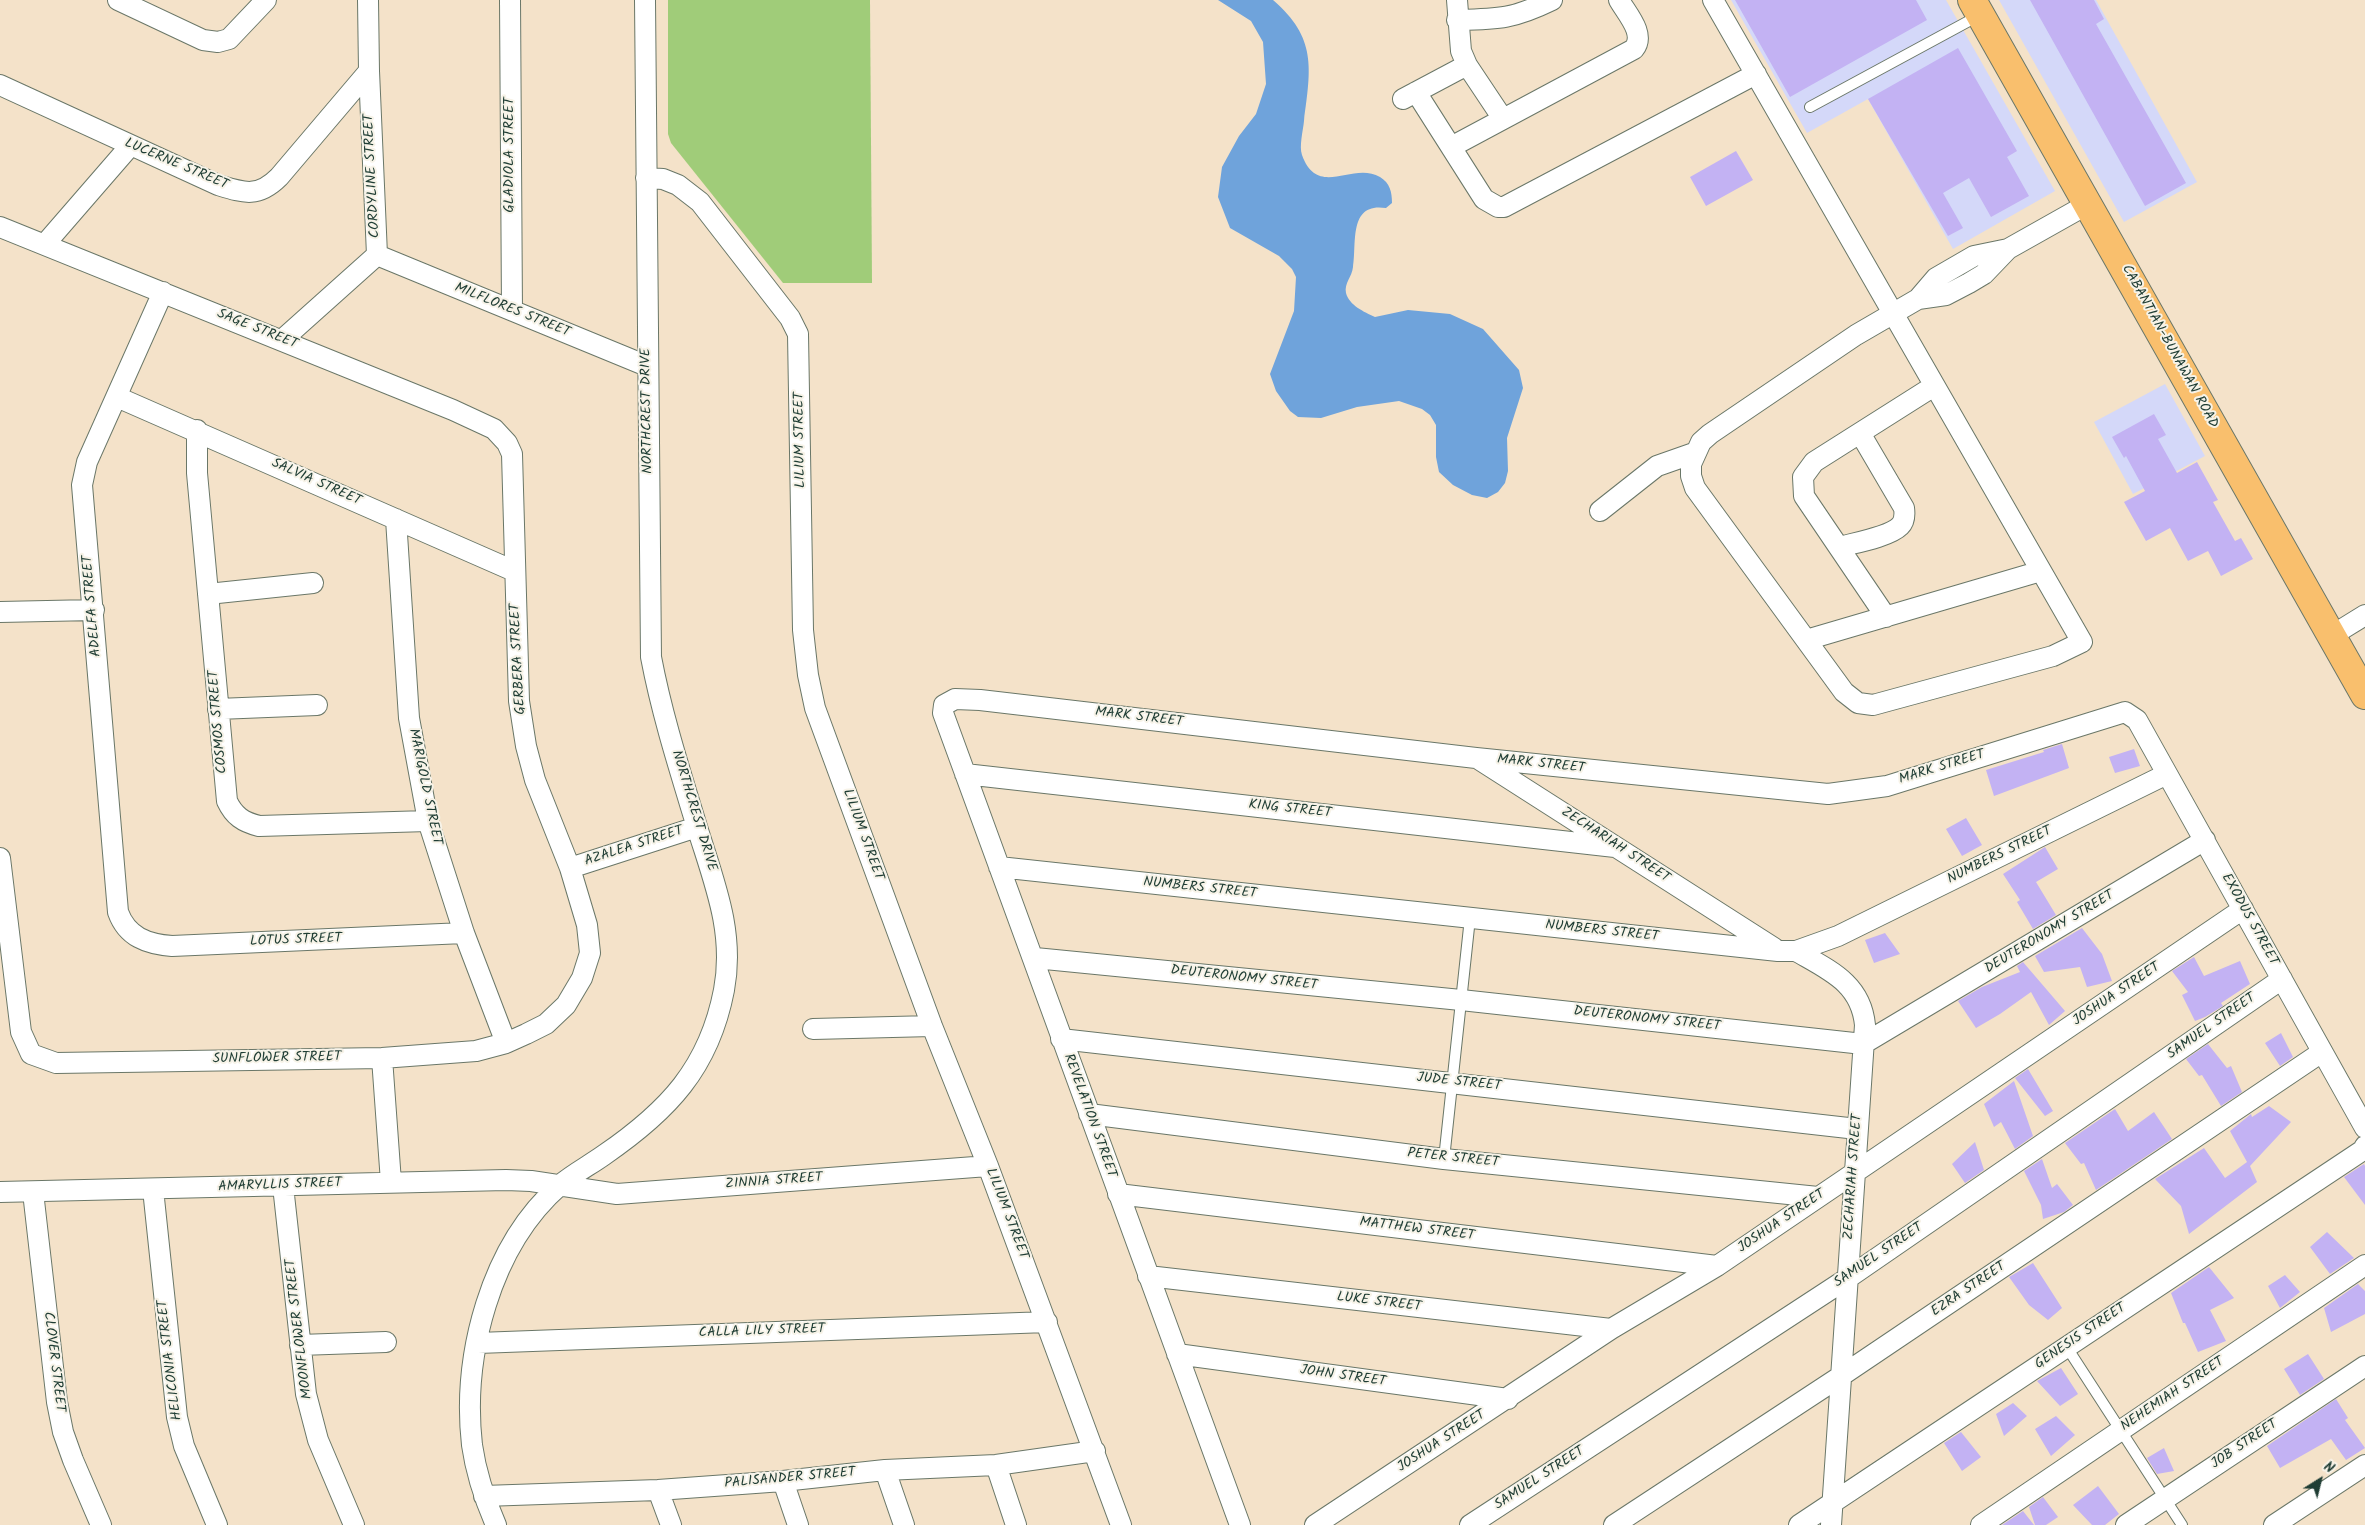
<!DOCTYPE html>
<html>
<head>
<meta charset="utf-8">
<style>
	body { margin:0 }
	#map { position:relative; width:2365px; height:1525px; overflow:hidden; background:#f4e2c9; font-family:Kalam,sans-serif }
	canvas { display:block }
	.north { position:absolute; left:2295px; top:1455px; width:50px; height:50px; -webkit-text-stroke:4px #f7f3e8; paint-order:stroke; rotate:36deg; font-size:14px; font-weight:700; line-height:20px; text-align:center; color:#1f3d34 }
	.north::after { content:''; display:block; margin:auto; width:18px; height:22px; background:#1f3d34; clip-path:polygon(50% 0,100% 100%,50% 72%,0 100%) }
</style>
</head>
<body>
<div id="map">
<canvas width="2365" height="1525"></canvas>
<div class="north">N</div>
</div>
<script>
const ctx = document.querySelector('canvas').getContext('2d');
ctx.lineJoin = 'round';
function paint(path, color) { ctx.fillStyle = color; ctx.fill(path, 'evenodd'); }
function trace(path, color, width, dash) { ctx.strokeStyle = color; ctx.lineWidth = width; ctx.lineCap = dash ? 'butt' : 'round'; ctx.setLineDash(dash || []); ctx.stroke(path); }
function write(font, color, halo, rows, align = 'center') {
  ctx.font = font + ' Kalam,sans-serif'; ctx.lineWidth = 4; ctx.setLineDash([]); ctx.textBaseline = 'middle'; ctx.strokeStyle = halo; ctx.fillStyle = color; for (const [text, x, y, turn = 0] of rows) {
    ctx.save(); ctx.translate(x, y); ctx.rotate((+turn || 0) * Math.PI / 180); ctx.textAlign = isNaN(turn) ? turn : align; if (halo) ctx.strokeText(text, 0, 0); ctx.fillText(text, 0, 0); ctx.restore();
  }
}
paint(new Path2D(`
	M1731 0H1946L2055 191 1953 249 1868 99 1807 133Z
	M1999 0H2096L2197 182 2124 222Z
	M2165 384 2205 456 2133 494 2094 422Z`), '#d4d8f9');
paint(new Path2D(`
	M668 0H870L872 283H783L671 143 668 134Z`), '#a0cc79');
paint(new Path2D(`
	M1218 0H1273C1317 38 1311 68 1304 121 1303 131 1299 146 1302 155 1318 199 1352 161 1380 177 1390 183 1392 192 1392 203L1386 208C1348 202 1357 243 1353 267 1352 277 1344 283 1346 293 1349 305 1364 312 1375 317L1408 310 1450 314 1483 329 1519 370 1523 388 1507 438 1508 471 1505 483 1498 492 1487 498 1472 495 1453 485 1439 472 1436 457V425L1430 415 1422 409 1399 401 1357 407 1321 418 1298 417 1290 411 1276 391 1270 374 1294 311 1296 277 1292 269 1279 256 1230 228 1218 197 1222 167 1239 136 1256 114 1266 84 1263 42 1251 21Z`), '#6fa3db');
paint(new Path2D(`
	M1735 0H1916L1927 20 1790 97Z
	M2030 0H2094L2104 19 2096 24 2186 183 2145 206Z
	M1958 48 2017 151 2007 157 2029 196 1991 217 1969 178 1943 193 1963 228 1948 236 1868 99Z
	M1736 151 1753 180 1706 206 1690 177Z
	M2154 414 2166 435 2158 439 2177 473 2197 462 2218 500 2213 502 2235 541 2241 538 2253 559 2221 576 2208 551 2188 561 2170 528 2146 541 2124 502 2145 491 2126 456 2124 458 2112 437Z
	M2062 744 2069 768 1994 796 1986 770 2044 752 2043 750Z
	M2134 749 2140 766 2115 773 2109 757Z
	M1966 818 1982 845 1962 856 1946 829Z
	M2045 847 2058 869 2036 882 2056 915 2033 929 2017 902 2020 900 2003 874Z
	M2082 928 2102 954 2112 981 2087 987 2080 967 2044 972 2035 956Z
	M1885 933 1900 954 1874 963 1865 940Z
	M2194 957 2204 976 2240 961 2250 984 2221 1003 2223 1006 2205 1017 2195 1021 2182 995 2188 992 2172 971Z
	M2023 962 2065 1011 2049 1025 2031 992 2000 1014 1976 1028 1958 1001 1982 987 2020 972 2017 966Z
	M2281 1033 2293 1057 2280 1066 2265 1043Z
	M2208 1044 2227 1068 2231 1066 2242 1092 2221 1106 2202 1075 2199 1076 2186 1059Z
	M2028 1069 2053 1111 2045 1116 2015 1078Z
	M2014 1081 2033 1136 2015 1149 2001 1122 1994 1127 1984 1104Z
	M2269 1106 2291 1122 2250 1166 2257 1182 2189 1234 2181 1206 2155 1179 2204 1148 2225 1178 2247 1162 2230 1131 2251 1114 2252 1117Z
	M2115 1109 2128 1131 2154 1112 2172 1139 2096 1190 2084 1163 2081 1164 2065 1143Z
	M1975 1142 1984 1170 1965 1183 1952 1164Z
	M2042 1159 2052 1188 2057 1184 2073 1205 2064 1212 2043 1219 2041 1205 2024 1171Z
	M2364 1164 2365 1166V1205L2344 1177Z
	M2327 1232 2354 1258 2330 1274 2310 1247Z
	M2033 1263 2062 1308 2048 1320 2029 1305 2009 1277Z
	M2209 1267 2234 1298 2210 1310 2226 1341 2198 1352 2185 1323H2183L2171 1293Z
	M2285 1275 2300 1292 2280 1308 2268 1286Z
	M2358 1284 2365 1291V1314L2331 1332 2324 1308Z
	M2308 1354 2324 1379 2300 1395 2284 1369Z
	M2061 1368 2078 1394 2060 1406 2037 1381Z
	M2336 1399 2348 1418 2345 1420 2365 1448 2346 1460 2331 1439 2280 1468 2267 1446Z
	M2013 1403 2027 1416 2004 1436 1996 1414Z
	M2056 1416 2075 1435 2051 1456 2035 1429Z
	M1961 1432 1981 1457 1962 1471 1944 1443Z
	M2164 1448 2174 1471 2157 1474 2147 1458Z
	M2098 1486 2119 1514 2105 1525H2092L2073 1505Z
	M2043 1497 2058 1517 2046 1525H2035L2029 1507Z
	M2023 1511 2034 1525H2002Z`), '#c3b2f3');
const service = new Path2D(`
	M1810 107 1980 15
	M1444 1159 1470 918
	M2066 1346 2182 1525`);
const minor = new Path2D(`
	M118 0 203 40 218 42 229 39 266 0
	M368 0 369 71 377 255
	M510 0 512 310
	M1457 0 1461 51 1467 65 1503 119
	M1713 0 2082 642 2053 656 2031 662 1873 705 1858 703 1844 692 1695 488 1691 476V464L1701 442 1710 434 1856 335 1918 299 1936 278 1974 256 2008 249
	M1457 20C1499 19 1513 19 1552 0
	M0 85 218 185C244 193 258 198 279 177L369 71
	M1416 92 1484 199 1498 207H1504L1756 74
	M1403 99 1467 65
	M1451 147 1634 49C1646 34 1627 14 1619 0
	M646 178 663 179 678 185 700 202 790 318 798 334 803 630 808 675 815 708 932 1026 988 1166 1121 1525
	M0 227 453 410 494 429 507 443 512 454 519 701 526 746 535 780 570 868 587 925 590 953 582 978 566 1005 546 1024 526 1034 506 1043 476 1051 382 1058 56 1063 31 1054 21 1032 0 858
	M45 244 130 146
	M377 255 647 366
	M163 292 87 462 82 485 118 912C127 937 147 944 172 946L464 933
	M1918 299 1946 295 1969 283 1984 274 2008 249 2088 204
	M282 340 377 255
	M117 397 514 571
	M197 430V473L227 801C234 816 243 822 259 826L428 821
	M1600 511 1657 466 1694 453
	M396 519 409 718 428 821 464 933 506 1043
	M1839 547C1854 543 1889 537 1900 526 1905 521 1905 515 1904 508L1860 433
	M208 594 313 583
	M0 612 94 610
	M1886 617 1804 496 1803 477 1814 462 1934 386
	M2331 636 2365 615
	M1806 640 2041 571
	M218 709 317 705
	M1480 760 1774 948
	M965 774 1615 847
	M999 867 1778 951H1796L1838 936 2167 774
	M570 868 697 827
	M1796 951C1829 970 1861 983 1865 1025L1831 1525
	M1035 958 1461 1000 1863 1044 2205 840
	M813 1029 932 1026
	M1061 1039 1857 1129
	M382 1058 391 1182
	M1089 1114 1444 1159 1818 1197
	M283 1186 306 1394 318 1440 354 1525
	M153 1189 177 1417 184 1446 217 1525
	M0 1192 506 1180 531 1181 617 1194 988 1166
	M33 1192 57 1402 63 1432 73 1460 101 1525
	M1118 1194 1717 1266
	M1148 1276 1611 1329
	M478 1343 1047 1322
	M300 1345 386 1342
	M1177 1354 1508 1399
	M996 1465 1016 1525
	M885 1470 904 1525
	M783 1481 798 1525
	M658 1490 671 1525
	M484 1496 658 1490 783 1481 885 1470 996 1465 1095 1451
	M496 1525C485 1500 476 1473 472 1445 462 1356 490 1246 560 1185 573 1174 590 1165 604 1155 668 1111 709 1068 724 990 735 932 714 882 697 827 680 771 662 715 651 657L645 0
	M1240 1525 943 713 944 705 955 699 980 700 1476 758 1828 794 1887 786 2125 712 2137 720 2365 1128
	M1315 1525 1611 1329 1717 1266 2243 909
	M1470 1525 1848 1278 2282 979
	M1614 1525 1841 1376 2322 1052
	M1799 1525 2363 1150 2365 1146
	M1981 1525 2365 1265
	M2126 1525 2365 1366
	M2274 1525 2365 1465`);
const primary = new Path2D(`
	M1972 0 2365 695`);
trace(service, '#6a7768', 12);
trace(minor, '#6a7768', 22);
trace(primary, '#6a7768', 30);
trace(service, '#fff', 10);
trace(minor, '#fff', 20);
trace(primary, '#f9bf6d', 28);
write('14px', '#1f3d34', '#f7f3e8', [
	["GLADIOLA STREET",511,155,-90],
	["LUCERNE STREET",176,165,23],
	["CORDYLINE STREET",373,176,-93],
	["MILFLORES STREET",512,311,22],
	["SAGE STREET",257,330,22],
	["CABANTIAN-BUNAWAN ROAD",2169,347,61],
	["NORTHCREST DRIVE",648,411,-91],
	["LILIUM STREET",801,440,-91],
	["SALVIA STREET",316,483,24],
	["ADELFA STREET",93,606,-95],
	["GERBERA STREET",519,659,-93],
	["MARK STREET",1139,718,7],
	["COSMOS STREET",219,722,-95],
	["MARK STREET",1541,765,6],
	["MARK STREET",1942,768,-17],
	["MARIGOLD STREET",424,787,78],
	["KING STREET",1290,810,6],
	["NORTHCREST DRIVE",693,811,73],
	["LILIUM STREET",862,835,70],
	["ZECHARIAH STREET",1615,846,33],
	["AZALEA STREET",634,847,-18],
	["NUMBERS STREET",2000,856,-26],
	["NUMBERS STREET",1200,889,6],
	["EXODUS STREET",2249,920,61],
	["NUMBERS STREET",1602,932,6],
	["DEUTERONOMY STREET",2050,933,-31],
	["LOTUS STREET",296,941,-2],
	["DEUTERONOMY STREET",1244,979,6],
	["JOSHUA STREET",2117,995,-34],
	["DEUTERONOMY STREET",1647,1020,6],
	["SAMUEL STREET",2212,1027,-35],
	["SUNFLOWER STREET",277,1059,-1],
	["JUDE STREET",1459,1083,6],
	["REVELATION STREET",1089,1116,70],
	["PETER STREET",1453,1159,6],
	["ZECHARIAH STREET",1854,1177,-86],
	["ZINNIA STREET",774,1182,-4],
	["AMARYLLIS STREET",280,1186,-2],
	["LILIUM STREET",1006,1214,69],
	["JOSHUA STREET",1782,1222,-34],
	["MATTHEW STREET",1417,1230,7],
	["SAMUEL STREET",1879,1256,-34],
	["EZRA STREET",1969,1290,-34],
	["LUKE STREET",1379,1303,7],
	["MOONFLOWER STREET",300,1329,-97],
	["CALLA LILY STREET",762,1332,-2],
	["GENESIS STREET",2081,1337,-34],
	["HELICONIA STREET",171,1360,-97],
	["CLOVER STREET",53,1362,83],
	["JOHN STREET",1343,1377,8],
	["NEHEMIAH STREET",2173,1395,-34],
	["JOSHUA STREET",1442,1442,-33],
	["JOB STREET",2245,1445,-34],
	["PALISANDER STREET",790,1479,-5],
	["SAMUEL STREET",1540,1479,-33]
]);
</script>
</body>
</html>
